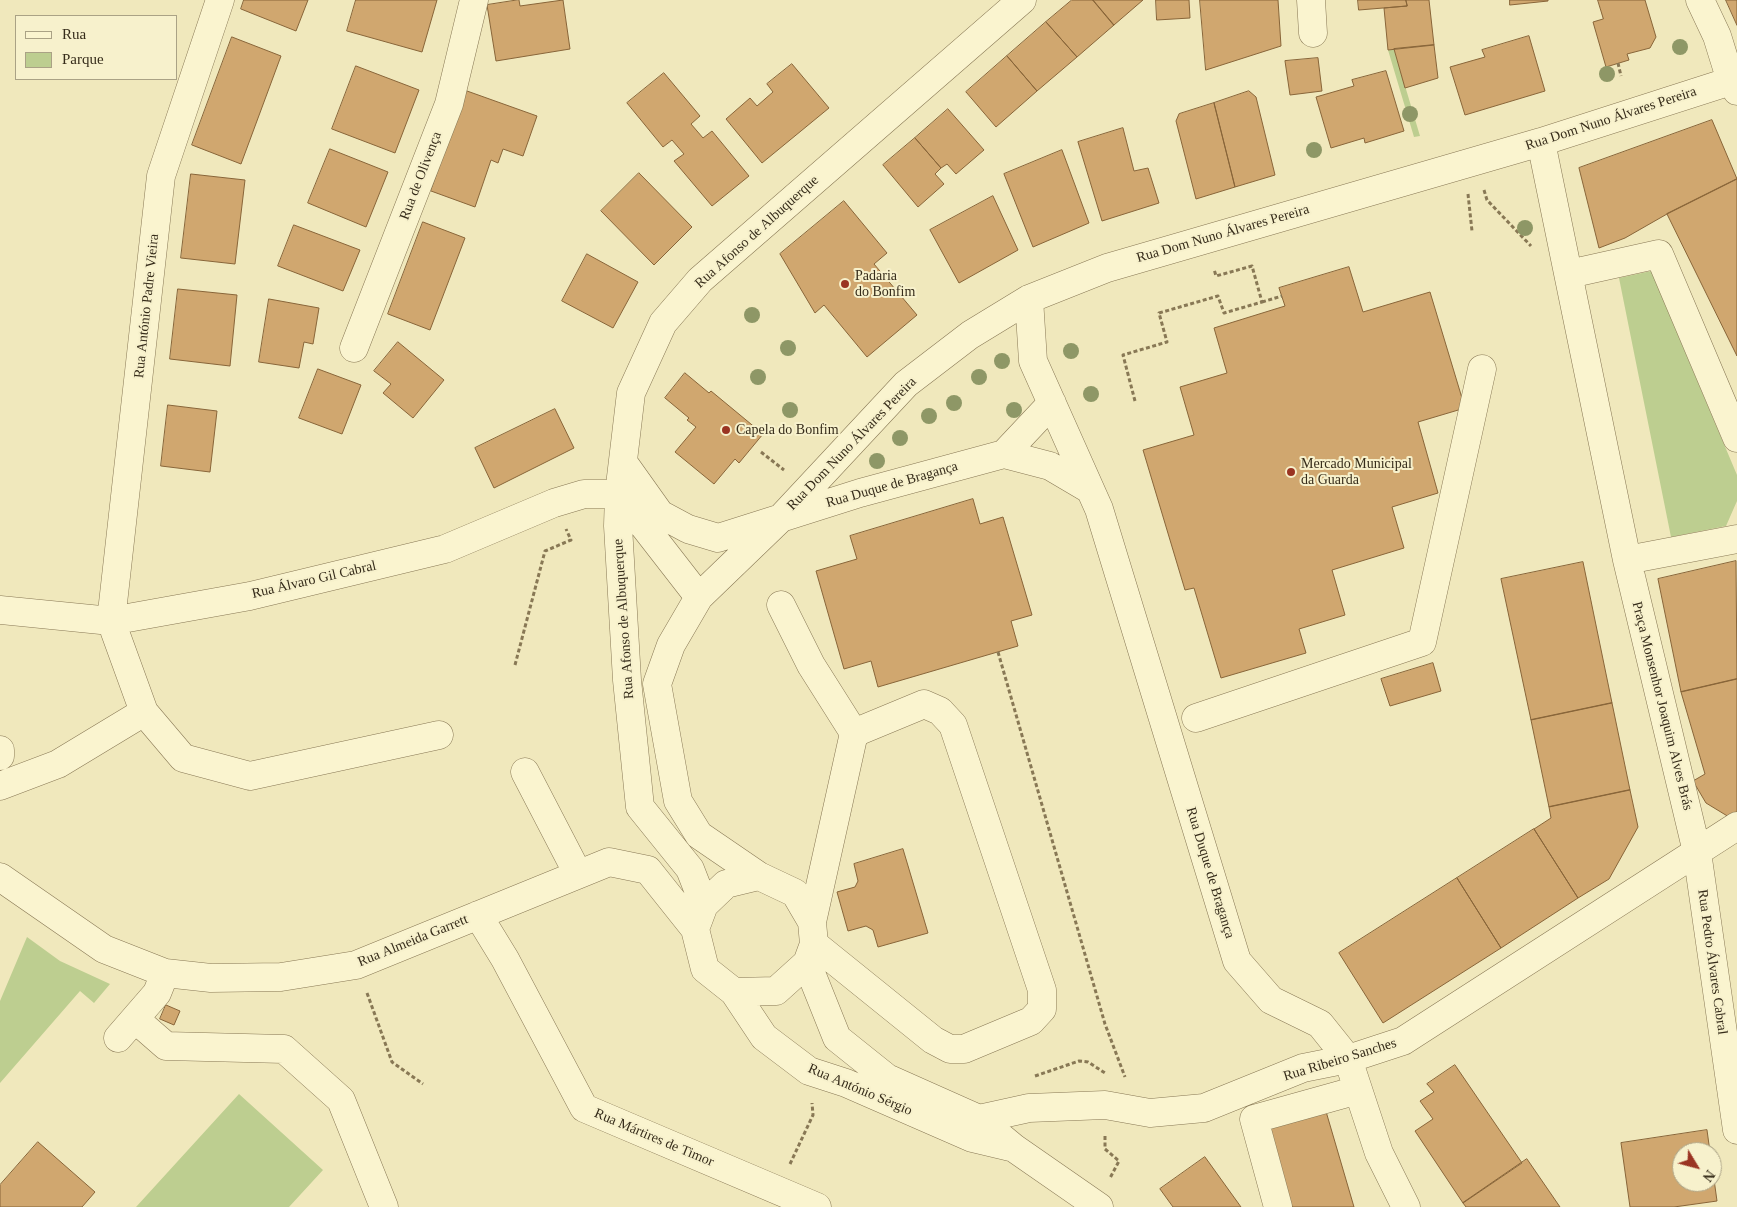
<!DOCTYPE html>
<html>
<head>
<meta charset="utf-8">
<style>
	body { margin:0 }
	#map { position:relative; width:1737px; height:1207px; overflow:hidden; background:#f0e8bc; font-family:Georgia,serif }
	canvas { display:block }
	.legend { position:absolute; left:15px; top:15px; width:162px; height:65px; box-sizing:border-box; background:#f7f1cc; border:1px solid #aaa285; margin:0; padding:6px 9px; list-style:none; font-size:15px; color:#362c1a }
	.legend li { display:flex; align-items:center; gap:10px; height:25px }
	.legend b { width:25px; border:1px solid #aaa285 }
	.north { position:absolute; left:1672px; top:1142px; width:50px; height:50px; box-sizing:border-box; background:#f7f1cc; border:1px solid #aaa285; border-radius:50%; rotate:127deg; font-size:14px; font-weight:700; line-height:20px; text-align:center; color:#362c1a }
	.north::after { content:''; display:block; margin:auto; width:18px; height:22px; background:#9a3422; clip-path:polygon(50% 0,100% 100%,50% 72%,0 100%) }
</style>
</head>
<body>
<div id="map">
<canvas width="1737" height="1207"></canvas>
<ul class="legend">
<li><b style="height:6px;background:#faf4cf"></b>Rua</li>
<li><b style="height:14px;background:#bdce90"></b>Parque</li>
</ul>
<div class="north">N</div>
</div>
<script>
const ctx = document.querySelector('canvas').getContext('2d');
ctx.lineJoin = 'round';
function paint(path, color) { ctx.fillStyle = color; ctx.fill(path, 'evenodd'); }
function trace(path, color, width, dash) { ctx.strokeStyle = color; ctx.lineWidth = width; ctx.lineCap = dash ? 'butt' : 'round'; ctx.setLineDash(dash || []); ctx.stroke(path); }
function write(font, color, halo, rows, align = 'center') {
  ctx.font = font + ' Georgia,serif'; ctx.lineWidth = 4; ctx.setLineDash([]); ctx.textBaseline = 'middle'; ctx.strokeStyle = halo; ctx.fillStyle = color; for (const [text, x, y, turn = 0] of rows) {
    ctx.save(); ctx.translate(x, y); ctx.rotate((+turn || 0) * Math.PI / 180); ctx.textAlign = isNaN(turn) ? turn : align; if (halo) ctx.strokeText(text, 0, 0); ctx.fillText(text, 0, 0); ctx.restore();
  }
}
paint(new Path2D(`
	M1394 49 1420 136 1414 137 1388 50Z
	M1651 271 1737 475V501L1726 526 1671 537 1619 278Z
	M27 937 60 961 110 984 94 1003 80 991 0 1083V1001Z
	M239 1094 323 1170 289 1207H136Z`), '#bdce90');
const building = new Path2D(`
	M244 0H308L296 31 241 9Z
	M356 0H437L422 52 347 31Z
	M519 0 520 6 563 0 570 49 496 61 487 5Z
	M1072 0H1093L1114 25 1077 57 1046 22Z
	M1093 0H1143L1114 25Z
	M1156 0H1189L1190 18 1157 20Z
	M1200 0H1278L1281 46 1206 70Z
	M1358 0H1406L1407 6 1359 10Z
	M1406 0H1429L1434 45 1388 50 1384 8 1407 6Z
	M1510 0H1548V1L1510 5Z
	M1598 0H1645L1656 37 1650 48 1627 54 1629 60 1606 67 1593 22 1603 19Z
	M1726 0H1737V25Z
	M1046 22 1077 57 1037 91 1007 56Z
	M1529 36 1545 91 1465 115 1450 67 1485 57 1482 50Z
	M232 37 281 56 241 164 192 145Z
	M1434 45 1438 78 1405 88 1394 49Z
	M1007 56 1037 91 996 127 966 92Z
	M1318 58 1322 91 1290 95 1285 61Z
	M792 64 829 108 762 163 726 119 750 98 757 106 773 92 767 84Z
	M356 66 419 90 395 153 332 129Z
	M1386 71 1404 131 1365 143 1364 138 1331 148 1316 97 1354 86 1352 80Z
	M664 73 700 116 691 124 703 138 712 131 749 176 712 206 674 161 684 154 672 140 663 147 627 103Z
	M467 91 537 116 523 156 503 149 498 163 491 160 475 207 431 191Z
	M1249 91 1256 97 1275 175 1235 187 1214 103Z
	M1214 103 1235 187 1196 199 1176 121 1179 114Z
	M948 109 984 150 956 174 947 164 941 168 915 138Z
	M1712 120 1737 179 1667 214 1625 238 1599 248 1579 168Z
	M1123 128 1134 171 1148 168 1159 203 1102 221 1078 142Z
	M915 138 941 168 935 174 944 184 918 207 883 165Z
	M330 149 388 172 366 227 308 203Z
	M1062 150 1089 223 1033 247 1004 174Z
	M639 173 692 227 654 265 601 211Z
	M191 174 245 180 235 264 181 258Z
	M1737 179V356L1667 214Z
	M993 196 1018 250 959 283 930 230Z
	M844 201 887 253 874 264 917 315 867 357 824 305 815 313 780 254Z
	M423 222 465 238 430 330 388 314Z
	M294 225 360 250 343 291 278 266Z
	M587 254 638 282 613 328 562 301Z
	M1349 267 1363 312 1430 292 1465 408 1418 422 1438 493 1392 507 1404 548 1332 570 1345 615 1299 629 1306 653 1221 678 1194 588 1185 590 1143 450 1194 435 1180 387 1227 373 1214 328 1285 306 1279 288Z
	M178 289 237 295 230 366 170 359Z
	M269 299 319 308 313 344 304 342 299 368 259 362Z
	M398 342 444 380 413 418 383 393 391 384 374 371Z
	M318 369 361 385 342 434 299 418Z
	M685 373 709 393 711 391 763 434 739 463 735 459 714 484 675 452 696 427 687 420 689 418 665 398Z
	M168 405 217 411 210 472 161 466Z
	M555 409 574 448 494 488 475 448Z
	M973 499 980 524 1003 517 1032 615 1011 621 1018 646 878 687 871 661 844 669 816 571 857 559 850 536Z
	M1736 561 1737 679 1681 692 1658 579Z
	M1583 562 1612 703 1531 720 1501 579Z
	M1433 663 1441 691 1390 706 1381 679Z
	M1737 679V812L1729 817 1706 803 1693 781 1705 774 1681 692Z
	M1612 703 1630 790 1549 807 1531 720Z
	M1630 790 1638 827 1609 879 1578 898 1534 829 1551 818 1549 807Z
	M1534 829 1578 898 1501 948 1457 878Z
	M903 849 928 933 878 947 873 930 866 926 848 931 837 892 855 887 858 881 854 864Z
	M1457 878 1501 948 1383 1023 1339 953Z
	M166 1005 180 1011 174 1025 160 1019Z
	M1455 1065 1522 1163 1463 1203 1415 1131 1433 1119 1420 1101 1434 1092 1427 1084Z
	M1325 1108 1354 1207H1292L1267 1125Z
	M1707 1130 1710 1152H1682V1182H1712V1165L1717 1201 1674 1207H1630L1621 1143Z
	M38 1142 95 1192 82 1207H0V1185Z
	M1205 1157 1241 1207H1173L1160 1189Z
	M1527 1159 1560 1207H1466L1463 1203Z`);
paint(building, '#d0a76f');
trace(building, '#886539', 1);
const minor = new Path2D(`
	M220 0 161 176 111 621 144 712 183 758 250 776 439 735
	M1311 0 1313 33
	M1700 0 1717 36 1731 81 1737 91
	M1541 142 1627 560 1697 852 1737 1130
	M1569 274 1659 254 1737 438
	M1029 299 1033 361 1099 509 1237 961 1271 1000 1320 1024 1348 1059 1379 1153 1406 1207
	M354 348 449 104 474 0
	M1004 454 1050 466 1089 489
	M623 462 660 514 688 529 718 538 860 493 1004 454 1052 403
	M1627 560 1737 539
	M781 605 811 665 854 733
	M0 610 111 621 250 596 445 549 554 503 584 494H619L699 597
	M1196 718 1422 642 1482 369
	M0 750V756
	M525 772 578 874
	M0 786 58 764 144 712
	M759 876 699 835 678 801 657 684 671 645 699 597 781 518 906 384 970 335 1029 299 1107 268 1541 142 1737 79
	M0 877 104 949 165 973 211 978 281 977 356 965 609 862 648 870 695 929
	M704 905 690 869 640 807 627 680 618 526 619 494 631 393 663 323 700 280 1022 0
	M478 915 505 959 584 1108 817 1207
	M812 922 854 733 924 704 940 711 953 725 1042 990V1009L1031 1021 964 1049H950L933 1040 814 944
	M807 963 837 1038 887 1078 979 1119 1014 1148 1099 1207
	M734 992 776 991 807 963 814 944 812 922 795 893 759 876 726 884 704 905 695 929 705 969 734 992 764 1037 809 1071 846 1083 972 1138 1014 1148
	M135 1019 166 1046 284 1049 341 1100 384 1207
	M118 1038 157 993 165 973
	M979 1119 1029 1108 1105 1105 1150 1113 1204 1108 1303 1068 1348 1059 1403 1041 1737 826
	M1278 1207 1254 1119 1358 1090`);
trace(minor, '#887855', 29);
trace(new Path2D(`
	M1618 63 1621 76
	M1484 190 1487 200 1531 246
	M1468 194 1472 231
	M1262 302 1282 296
	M1135 401 1123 355 1167 342 1159 313 1218 296 1224 313 1262 302 1252 266 1216 276 1214 269
	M761 452 784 470
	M998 652 1105 1024 1125 1077
	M515 665 545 551 571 540 566 529
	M367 993 392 1062 423 1084
	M1035 1076 1079 1061 1088 1062 1105 1073
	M1105 1136V1149L1119 1161 1110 1178
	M790 1164 813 1115 812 1103`), '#887855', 3, [4, 2.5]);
trace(minor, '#faf4cf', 28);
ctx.fillStyle = '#8e9766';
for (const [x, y] of [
	[1680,47],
	[1607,74],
	[1410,114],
	[1314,150],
	[1525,228],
	[752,315],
	[788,348],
	[1071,351],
	[1002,361],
	[758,377],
	[979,377],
	[1091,394],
	[954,403],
	[790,410],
	[1014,410],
	[929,416],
	[900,438],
	[877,461]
]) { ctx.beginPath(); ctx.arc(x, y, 8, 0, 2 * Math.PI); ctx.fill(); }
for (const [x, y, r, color] of [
	[845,284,5,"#9a3422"],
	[726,430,5,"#9a3422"],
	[1291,472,5,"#9a3422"]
]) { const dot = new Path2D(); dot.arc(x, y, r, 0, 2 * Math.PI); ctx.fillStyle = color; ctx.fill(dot); trace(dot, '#f7f1cc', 2); }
write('14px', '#362c1a', '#f7f1cc', [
	["Rua Dom Nuno Álvares Pereira",1611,119,-18],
	["Rua de Olivença",421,176,-69],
	["Rua Afonso de Albuquerque",757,232,-42],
	["Rua Dom Nuno Álvares Pereira",1223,234,-16],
	["Rua António Padre Vieira",147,306,-84],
	["Rua Dom Nuno Álvares Pereira",852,444,-46],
	["Rua Duque de Bragança",892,485,-16],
	["Rua Álvaro Gil Cabral",314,580,-13],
	["Rua Afonso de Albuquerque",624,619,-94],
	["Praça Monsenhor Joaquim Alves Brás",1662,706,76],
	["Rua Duque de Bragança",1210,873,73],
	["Rua Almeida Garrett",413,941,-22],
	["Rua Pedro Álvares Cabral",1712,962,82],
	["Rua Ribeiro Sanches",1340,1060,-17],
	["Rua António Sérgio",860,1090,23],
	["Rua Mártires de Timor",654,1138,23]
]);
write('14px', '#362c1a', '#f7f1cc', [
	["Padaria",855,276],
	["do Bonfim",855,292],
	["Capela do Bonfim",736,430],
	["Mercado Municipal",1301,464],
	["da Guarda",1301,480]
], 'left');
</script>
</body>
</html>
